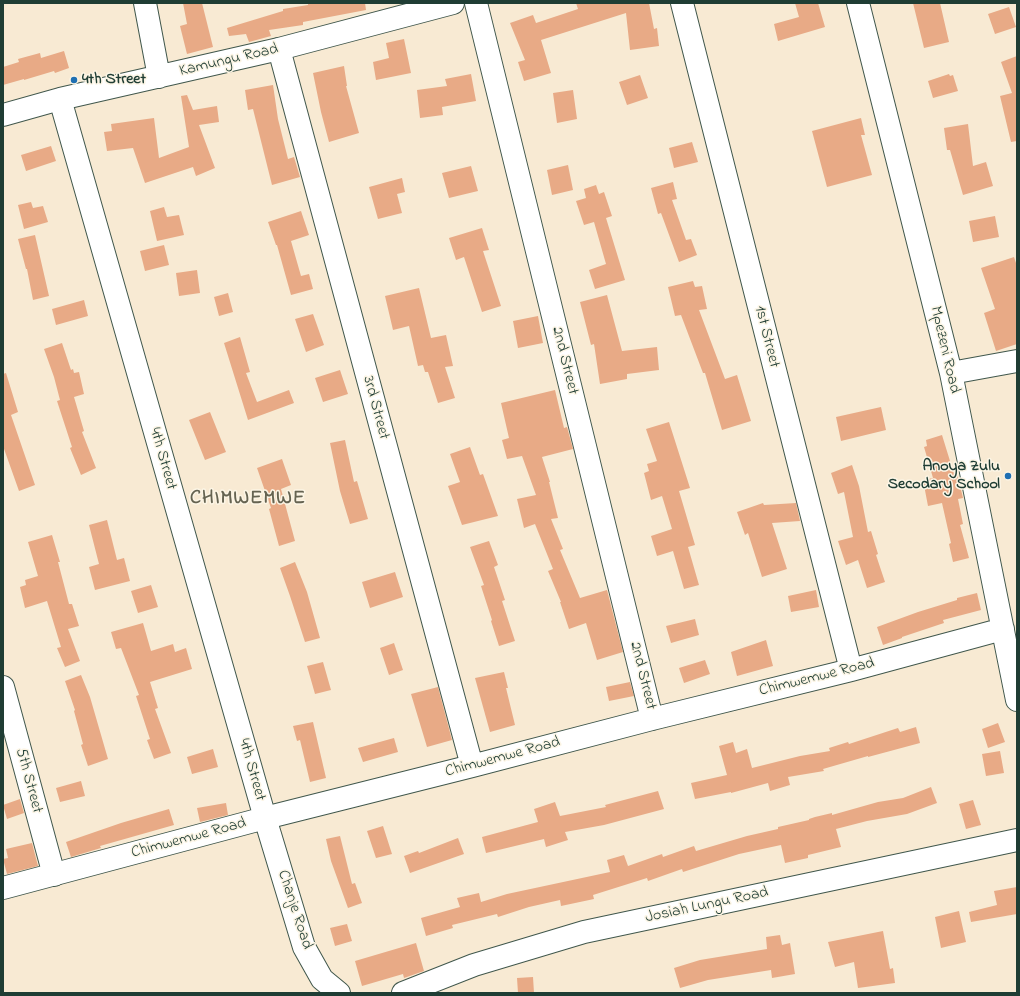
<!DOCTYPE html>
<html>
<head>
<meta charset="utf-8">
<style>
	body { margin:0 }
	#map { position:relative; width:1020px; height:996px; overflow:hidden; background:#f8ead3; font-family:"Indie Flower",sans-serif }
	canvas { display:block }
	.frame { position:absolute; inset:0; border:4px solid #1f3d34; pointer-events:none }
</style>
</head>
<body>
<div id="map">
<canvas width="1020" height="996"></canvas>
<div class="frame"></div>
</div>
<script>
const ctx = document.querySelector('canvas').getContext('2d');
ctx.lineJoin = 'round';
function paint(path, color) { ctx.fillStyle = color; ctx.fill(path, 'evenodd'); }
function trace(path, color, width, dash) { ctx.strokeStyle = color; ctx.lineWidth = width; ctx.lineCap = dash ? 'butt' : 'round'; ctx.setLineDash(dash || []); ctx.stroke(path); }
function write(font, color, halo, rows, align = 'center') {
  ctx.font = font + ' "Indie Flower",sans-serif'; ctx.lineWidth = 3; ctx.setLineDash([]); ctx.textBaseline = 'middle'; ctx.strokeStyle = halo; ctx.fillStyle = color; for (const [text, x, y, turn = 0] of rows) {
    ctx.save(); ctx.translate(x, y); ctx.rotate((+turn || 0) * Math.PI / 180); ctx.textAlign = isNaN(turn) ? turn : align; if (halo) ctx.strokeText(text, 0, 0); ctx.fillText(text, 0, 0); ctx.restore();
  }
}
paint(new Path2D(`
	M183 3H202L213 47 187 54 180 26 187 24Z
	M308 3H365L366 10 303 22V25L269 30 271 36 249 42 246 34 229 36 227 28 283 11V9L308 5Z
	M576 3H649L654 29 657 28 659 46 630 50 626 13 541 40 551 73 524 81 518 62 525 60 510 23 533 15 536 23 578 9Z
	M795 3H818L825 27 778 41 774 24 799 17Z
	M913 3H940L949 42 924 48Z
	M1009 7 1016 27 995 34 988 14Z
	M404 39 411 73 376 80 373 62 389 58 386 43Z
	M64 51 69 68 55 73 54 71 24 80V79L3 85V67L19 62 18 59 40 53 41 58Z
	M1017 56V141L1011 142 1000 96 1012 93 1001 62Z
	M344 66 347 86H346L359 133 329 142 321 112 313 73Z
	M471 74 476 101 442 107 443 115 420 118 417 90 447 86 445 79Z
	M949 74 950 76 953 75 958 91 933 98 928 81Z
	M640 75 648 98 627 105 619 82Z
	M273 85 278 119 288 159 294 157 300 177 272 185 253 109 248 110 245 90Z
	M573 90 577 119 557 123 553 93Z
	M187 95 193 110 217 106 219 122 199 125 215 168 196 176 193 167 145 183 133 148 107 151 104 132 112 131 111 124 154 118 159 158 189 147 181 96Z
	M861 118 865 135H861L872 175 827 187 812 131Z
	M968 124 973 166 986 162 993 186 963 195 950 150H947L944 128Z
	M692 142 698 162 674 168 669 148Z
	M51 146 56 161 26 171 21 155Z
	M568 165 573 190 552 195 547 170Z
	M471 166 478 191 449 198 442 173Z
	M402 178 405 192 397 194 402 213 378 219 369 187Z
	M673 182 677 199 672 200 686 240 691 239 697 255 679 262 661 213 658 214 651 188Z
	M596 185 599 194 604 192 612 216 606 218 625 280 595 289 589 270 606 264 594 222 584 225 576 201 586 198 584 189Z
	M31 202 33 208 43 206 48 222 24 229 18 205Z
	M164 207 167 217 179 215 184 235 157 241 150 211Z
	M301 211 309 235 291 241 301 276 309 274 313 289 291 295 277 245H276L268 222Z
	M995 216 999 237 973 242 969 221Z
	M482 228 489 250 483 251 501 306 482 312 464 257 456 260 449 238Z
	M35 235 49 296 33 300 27 269H26L18 239Z
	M164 245 169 265 145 271 140 251Z
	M1014 257 1017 266V344L996 351 984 313 995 309 981 268Z
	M197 270 200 293 179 296 176 273Z
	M693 281 695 287 702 286 707 309 699 310 725 379 737 375 751 421 722 430 705 373H703L681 315 675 316 668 287Z
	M419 288 431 338 446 335 453 366 445 367 455 398 438 403 428 372H425L423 365 418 366 409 326 393 330 385 296Z
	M228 293 233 312 219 316 214 297Z
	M607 295 622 351 657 347 659 370 627 374V379L600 384 594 344 591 345 580 302Z
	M84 300 88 316 56 325 52 309Z
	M313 314 324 345 306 352 295 319Z
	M538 316 543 343 518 348 513 321Z
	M240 337 250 372 246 373 257 402 289 390 294 403 248 420 224 343Z
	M62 343 71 370 73 369 74 373 79 372 84 394 74 397 84 431 82 432 96 468 81 475 70 448 72 447 57 401 60 400 54 377 44 349Z
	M340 370 348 394 323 402 315 378Z
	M6 373 18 412 11 415 35 485 19 491 3 446V374Z
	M555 390 564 428 567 427 573 449 542 457 550 482H549L558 518 551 519 563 549 560 550 580 598 607 590 623 652 597 660 586 623 569 629 560 602H561L548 571 553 569 535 524 524 528 517 499 536 495 522 456 507 459 502 440 509 438 501 403Z
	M881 407 886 430 841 441 836 417Z
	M210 412 226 452 205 460 189 420Z
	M669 422 690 488 679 491 695 545 688 547 699 585 684 589 673 551 657 556 651 536 672 529 662 496 651 500 644 473 649 471 647 464 657 461 646 429Z
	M942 435 954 474 957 473 963 498 958 499 963 524 960 525 969 558 953 562 949 544 951 543 942 503 928 506 923 480 933 478 924 447 927 446 926 440Z
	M345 440 354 482 357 481 368 519 350 524 340 491 330 443Z
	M470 447 480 475 483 474 498 516 462 525 448 486 460 482 450 454Z
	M282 459 291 485 281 489 295 541 279 546 269 509 271 508 257 468Z
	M852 465 859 486 868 532 871 531 878 554 876 555 885 582 867 588 858 560 846 565 838 541 853 537 844 492 838 494 831 473Z
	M763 503 764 505 796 503 800 521 772 523 787 569 762 577 748 533 745 535 737 512Z
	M107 520 117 560 124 558 130 581 95 590 89 567 99 564 89 525Z
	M52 535 60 562H58L69 604H72L79 626 68 629 80 661 65 667 57 648 61 647 47 601 25 608 20 587 26 585 25 580 38 576 28 542Z
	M489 541 498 565 494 567 505 600 502 601 515 641 499 646 491 621 492 620 481 586 484 585 470 547Z
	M295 562 307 592 320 638 305 642 290 596 280 568Z
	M395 572 403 597 370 608 362 582Z
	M151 585 158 607 138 613 131 591Z
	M816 590 819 607 791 612 788 596Z
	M977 593 981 610 943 620 944 623 902 637V638L883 645 877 627 918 612 957 600V598Z
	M695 619 699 635 671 643 666 626Z
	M143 623 151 651 173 644 175 652 186 648 192 669 150 682 158 708 155 709 171 753 154 759 147 740 150 739 136 696 139 695 121 648 116 649 111 632Z
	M766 640 773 666 737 676 731 652Z
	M394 643 403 670 389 675 380 648Z
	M705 660 710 674 684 683 679 668Z
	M323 662 331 690 315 694 307 666Z
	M504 672 508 688H506L515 725 490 732 475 678Z
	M81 675 90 697 108 759 88 766 81 745 83 744 74 711 75 710 65 681Z
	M630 682 634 696 609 701 606 687Z
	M438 687 452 740 427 747 411 694Z
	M313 722 326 778 310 782 300 740 297 741 293 726Z
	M998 723 1005 742 988 748 982 729Z
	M916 727 920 743 868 757V756L823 769 824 771 788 777 790 785 770 791 768 783 731 793V792L695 799 691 783 727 775 719 746 733 742 736 753 747 749 752 768 800 756 830 751 829 748 848 742 849 744 898 728 900 732Z
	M394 738 398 752 363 762 358 748Z
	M213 749 218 767 192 774 187 757Z
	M1000 751 1004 773 986 776 982 754Z
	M81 781 85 796 60 802 56 788Z
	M931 787 937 803 907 814 867 821 836 829 841 847 808 855V858L785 863 781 845 739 854 683 872 682 869 648 881 647 878 593 895 594 899 561 906 560 900 529 907 498 917 497 914 452 925 453 928 426 936 421 918 460 907 457 898 479 893 481 902 507 894 610 872 607 860 624 855 628 866 662 854 663 857 694 846 696 851 747 836 778 829V827L809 820V819L815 817 832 813V815L878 802 903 798Z
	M658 791 664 809 604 825 565 832 568 840 546 847 544 839 486 853 482 837 538 822 534 809 555 802 560 816 606 807 605 805Z
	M20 799 24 813 7 819 3 805Z
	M973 800 981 825 966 829 959 804Z
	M226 803 228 815 200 822 197 808Z
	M169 809 174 825 100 846 101 848 71 857 66 842 121 823Z
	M383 826 392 854 376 858 367 831Z
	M340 836 352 884 355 883 362 903 348 908 331 861 326 839Z
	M458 838 464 854 410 873 404 856 418 851 419 853Z
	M32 843 38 866 7 874 3 859 8 858 6 849Z
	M1017 887V914L971 922 969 912 997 905 994 891Z
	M959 911 966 942 941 948 935 917Z
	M347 924 352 941 335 946 330 928Z
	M883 931 890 969 893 968 895 983 858 988 854 962 835 967 828 942Z
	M780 935 782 945 790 943 795 974 772 978 771 970 708 980 680 988 674 968 700 960 767 949 766 937Z
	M416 943 424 971 404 978 403 974 362 986 355 961Z
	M533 977 534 993H518L517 978Z`), '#e8aa86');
const minor = new Path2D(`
	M476 3 652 719
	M682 3 851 670
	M858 3 951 373 1017 700
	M279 49 472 766
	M951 373 1017 361
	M3 687 54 875
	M265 818 472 766 652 719 851 670 1003 629
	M403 993 474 965 584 932 1017 840`);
const tertiary = new Path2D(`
	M145 3 159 77
	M60 99 265 818 304 947 322 979 339 993
	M3 115 60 99 279 49 453 3
	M3 888 265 818`);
trace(minor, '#40574c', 24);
trace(tertiary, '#40574c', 24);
trace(minor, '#fff', 22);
trace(tertiary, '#fff', 22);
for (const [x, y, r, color] of [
	[74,80,4,"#1f6fb2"],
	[1008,476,4,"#1f6fb2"]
]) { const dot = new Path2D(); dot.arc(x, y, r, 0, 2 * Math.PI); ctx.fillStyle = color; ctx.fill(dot); trace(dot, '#fcf5e5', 1.5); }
write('16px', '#1f3d34', '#fcf5e5', [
	["Kamungu Road",229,61,-13],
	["1st Street",766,337,76],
	["Mpezeni Road",944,350,77],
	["2nd Street",564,361,76],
	["3rd Street",375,408,75],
	["4th Street",162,459,74],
	["2nd Street",642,676,76],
	["Chimwemwe Road",817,678,-14],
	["Chimwemwe Road",503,758,-15],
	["4th Street",251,770,74],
	["5th Street",28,781,75],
	["Chimwemwe Road",189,839,-15],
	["Josiah Lungu Road",707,906,-12],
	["Chanje Road",294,910,72]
]);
write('bold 16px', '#1f3d34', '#fcf5e5', [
	["4th Street",82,80],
	["Anoya Zulu",1000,467,"right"],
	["Secodary School",1000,485,"right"]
], 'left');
ctx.letterSpacing = '1px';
write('bold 20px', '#656351', '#fcf5e5', [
	["CHIMWEMWE",248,500]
]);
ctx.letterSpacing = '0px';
</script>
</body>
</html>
